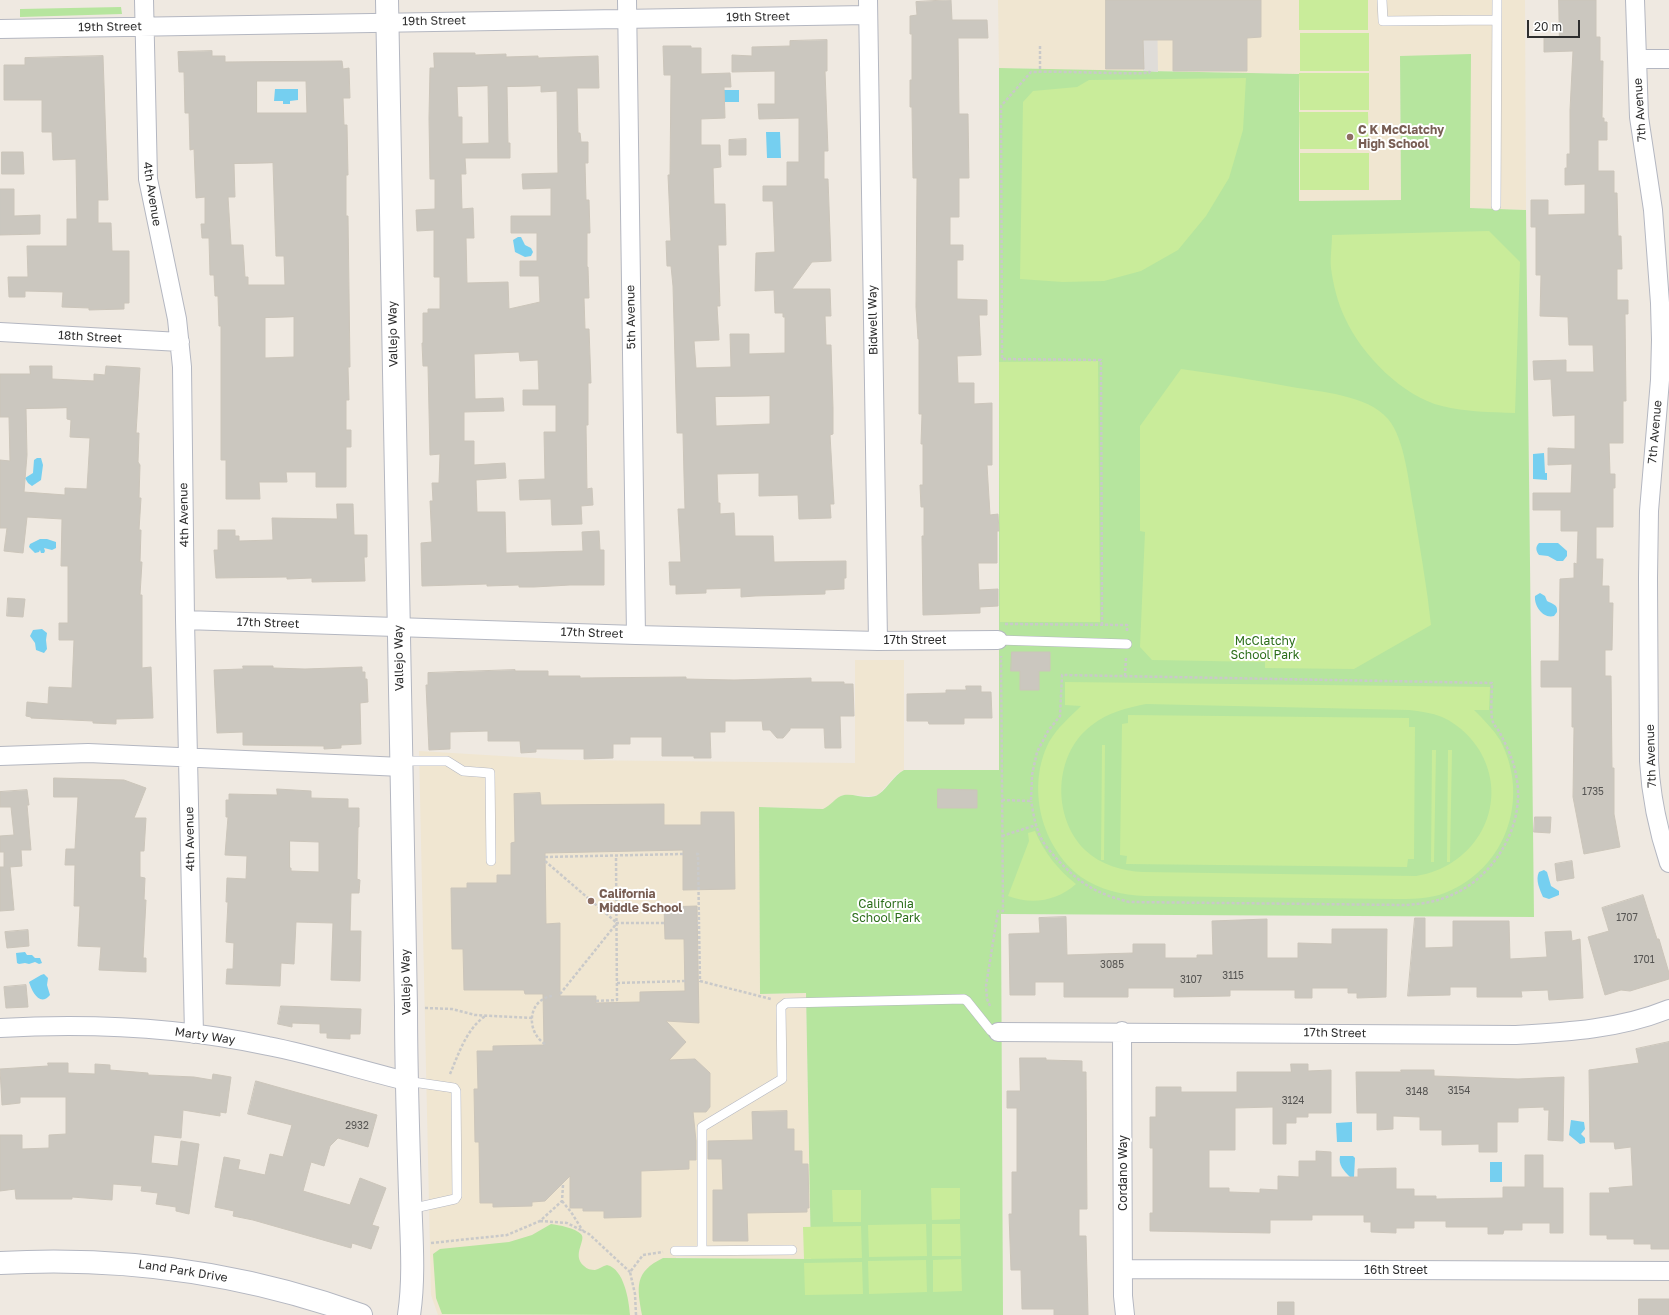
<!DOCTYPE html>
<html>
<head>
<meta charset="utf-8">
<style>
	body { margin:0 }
	#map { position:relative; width:1669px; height:1315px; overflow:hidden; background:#efe9e1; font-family:"Golos Text",sans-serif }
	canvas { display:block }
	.scale { position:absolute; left:1527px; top:20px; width:53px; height:18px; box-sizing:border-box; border:2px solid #2e2e2e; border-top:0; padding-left:5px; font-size:12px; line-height:14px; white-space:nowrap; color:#2e2e2e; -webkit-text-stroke:3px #fff; paint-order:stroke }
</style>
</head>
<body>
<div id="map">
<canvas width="1669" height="1315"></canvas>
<div class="scale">20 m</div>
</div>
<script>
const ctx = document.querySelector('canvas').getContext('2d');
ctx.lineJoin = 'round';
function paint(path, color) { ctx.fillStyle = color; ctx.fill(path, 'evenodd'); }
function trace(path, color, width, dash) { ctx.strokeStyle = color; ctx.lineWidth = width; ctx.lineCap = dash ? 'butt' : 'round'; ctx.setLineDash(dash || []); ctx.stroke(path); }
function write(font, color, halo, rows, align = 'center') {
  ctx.font = font + ' "Golos Text",sans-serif'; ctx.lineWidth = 4; ctx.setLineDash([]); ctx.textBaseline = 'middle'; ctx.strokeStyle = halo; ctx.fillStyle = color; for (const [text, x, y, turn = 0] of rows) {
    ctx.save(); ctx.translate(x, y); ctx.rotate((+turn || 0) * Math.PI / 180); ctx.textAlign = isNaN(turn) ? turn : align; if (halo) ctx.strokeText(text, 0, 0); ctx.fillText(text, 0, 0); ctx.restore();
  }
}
paint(new Path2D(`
	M998 0H1525L1526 210 1470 208 1400 56 1401 200 1299 201V74L999 68Z
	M855 660H904V770L897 774 878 795 872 796 844 795 839 797 827 808 823 809 759 807 760 994 806 993 811 1259H737L676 1257V1315H438L431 1295 419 751 569 760 855 763Z`), '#f0e6d1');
paint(new Path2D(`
	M121 7 122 14 20 17V9Z
	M1471 54 1470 208 1526 210 1534 917 1001 914 1003 1315H642C637 1287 634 1272 663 1258L811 1259 806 993 760 994 759 807 823 809C831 806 835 797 844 795 854 793 870 801 879 794 888 788 893 776 904 770H999V68L1299 74V201L1401 200 1400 56Z
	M551 1224C559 1225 575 1228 581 1234 587 1240 571 1255 584 1266 587 1269 591 1270 595 1270 599 1269 603 1266 607 1265 624 1269 629 1300 630 1315L442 1314 436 1298 433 1254 440 1249 509 1242 532 1235Z`), '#b6e59e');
paint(new Path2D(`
	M1299 0H1368V30H1299Z
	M1300 33H1369V71H1300Z
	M1299 73H1369V110H1300Z
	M1246 78 1243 130 1229 178 1206 216 1178 250 1141 271 1104 281 1063 282 1020 279 1023 102 1033 91 1077 87 1089 80Z
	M1299 112H1368L1369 149H1300Z
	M1300 153H1369V190H1300Z
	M1489 231 1520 262 1515 413C1491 412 1465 412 1442 406 1403 397 1361 354 1345 318 1338 304 1333 284 1331 268 1330 258 1332 246 1332 235Z
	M1098 361 1100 622H1000L999 362Z
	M1181 369C1218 374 1255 380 1292 387 1321 392 1368 395 1388 419 1405 438 1409 486 1414 511 1420 549 1427 587 1431 625L1354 669 1265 668V662L1152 660 1140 647 1145 532 1140 531V426Z
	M1065 682 1490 687 1489 710H1474C1484 720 1493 729 1500 740 1532 800 1504 874 1439 895 1425 899 1410 899 1396 899L1145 896C1122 895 1100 890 1081 877 1041 847 1026 787 1049 742 1057 728 1070 717 1081 706L1065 705ZM1146 704 1409 710C1420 711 1432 713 1442 717 1460 725 1476 741 1484 759 1508 812 1471 868 1416 876L1143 872C1122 871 1101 865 1085 850 1051 816 1054 753 1092 725 1109 712 1126 708 1146 704Z
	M1128 715 1409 718V727H1415L1414 859H1408L1407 867 1126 864 1127 856 1120 855 1122 724 1128 723Z
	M1102 745H1105L1104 860H1101Z
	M1432 750H1436L1434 862H1431Z
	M1448 750H1452L1450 862H1447Z
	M1035 831C1044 852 1058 870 1076 884 1057 901 1032 905 1008 896L1029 841 1028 833Z
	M931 1188H960V1219L932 1220Z
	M832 1190H861V1222H833Z
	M926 1224 927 1256 869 1257 868 1225Z
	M932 1224H960L961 1256H932Z
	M861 1226 862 1258 804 1259 803 1227Z
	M961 1259 962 1291 933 1292V1260Z
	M926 1260 927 1292 869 1294 868 1261Z
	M862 1262 863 1294 805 1295 804 1263Z`), '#c9ec9a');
paint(new Path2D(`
	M1143 0H1157L1158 72 1143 71Z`), '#dfdcd8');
paint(new Path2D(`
	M275 89H298V100L290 101V104H283V101H274Z
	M716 90H739V102H716Z
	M766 132H780L781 158H767Z
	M518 237H521L525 245 531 248 533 252 531 256 525 257 515 252 513 240Z
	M1544 453 1545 473H1547V480L1533 479V454Z
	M37 458H41L43 465 41 480 32 486 28 483 25 478 33 473 34 460Z
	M40 539H47L56 542V548L52 550 44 548 45 551 44 553H41L40 550 39 552 35 553 29 547 30 544Z
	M1539 543H1558L1567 551V556L1563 561H1557L1548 556 1539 555C1536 551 1535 547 1539 543Z
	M1540 593 1545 596 1547 601C1552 604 1558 604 1557 612L1554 616C1543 619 1534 606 1535 596Z
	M42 629 47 633 46 640 47 649 44 653 36 650 35 643 30 636 33 630Z
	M1544 870 1547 872 1551 886 1559 891V895L1549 899 1543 897C1540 890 1535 880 1539 872Z
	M25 952 27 955H32L35 958H40L42 963 39 964 35 962 29 964 25 963 19 964 17 963 16 953Z
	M44 974 48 978 47 985 50 995C40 1007 32 992 29 982L41 975Z
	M1571 1120 1584 1122 1585 1129 1581 1134 1585 1138V1143L1580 1144 1569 1135Z
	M1352 1122V1142H1337L1336 1123Z
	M1340 1156H1353L1355 1158 1354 1177H1350C1344 1171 1338 1165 1340 1156Z
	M1490 1162H1502V1182H1490Z`), '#75cff0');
const building = new Path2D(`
	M951 0 952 20H987L988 38H958L959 114H968L969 178H959V217H950V245H963V260H957V299L987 300V315H979L981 355 957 356 958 383H974V404L992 403V465H987L990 515 998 514 999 531H997V563H978L979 590 998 589V606L980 607V613L923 615 922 536H924V507H921L920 485H923V444H921L922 414H919V339H918L916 307 917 178H913L912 107H910V80H912V34H910V16L917 15 916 2Z
	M1106 0H1261V37L1247 38V71H1173V40H1143L1144 69H1106Z
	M1559 0H1596V37H1600V61H1603L1602 118H1604V122H1607V140H1598V171H1614V193H1617L1618 236H1621L1622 269H1617V300H1628V314H1625L1626 401H1623V443H1609L1610 474H1615V488H1613V527H1596V559H1603L1602 586H1609V603H1613L1612 650H1605V676H1611L1612 768H1614V814L1620 847 1584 854 1573 797 1574 727H1572V687H1541V661H1559L1560 579 1574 578V563L1577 564 1578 531H1561V510H1533V493H1571L1572 464 1548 465V448L1575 449V415L1553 416 1551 379 1534 380 1533 361 1566 360V372H1594L1593 345H1569L1568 317 1540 316 1541 275H1536V227H1531V200H1548V215L1585 214V184L1565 185V168H1567V154H1570V110L1573 51 1544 52V37H1559Z
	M827 40V71H825L828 151H824V179H828L831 261 812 262 792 289H830L831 316H825L826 345H831L833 408V434L830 435 834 504H830L831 518 799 519 798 495 759 496V473L717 474 718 503H720V514L734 513 735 536H773L774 562 846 561V578H844V589L825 590V594L755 596 741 597V588L706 589V593L676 594V585H670L669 562H681L678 509H685L684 476 683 433H677L673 286 671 266H667L666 241H671L668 175H670L671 75H664L663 46H691V48H701V74L730 73 731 87H724L725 118 701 119V145H720L721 167 713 168 714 204H725L726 245H718L720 306H717L719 340 694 341 696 368 731 367 730 334H749V354L785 353V317H783V313H775L774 290 755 291 756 253 775 252 773 201H763V186H787V162H799V118L759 119 758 104H775V71L732 72V55L752 56V47L790 46V41ZM770 396V424L716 426 715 397Z
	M212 51V56H225V62L342 61 343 69 349 68 350 98H343L344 125H347L348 175H346V216H348L350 367H348L349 400H346V430H351V447H346V487H316V472H286L287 482H259L260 499H226V460H221V326H219L218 296H215L214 275H210L209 238H202L201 224H205V197L196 198 194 149 190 150 189 113H185L184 72H179L178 52ZM257 81H306L307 113H257ZM273 163 276 256H284L285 285H248V277H245L243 245H231L228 197H235L234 164ZM294 317V357L265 358V318Z
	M434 53H475V55L506 54V57L538 56V58L598 56 599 88H577L578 133H580L581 142H588V163H585L586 200H589L590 233H587V267H588L589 298H584L585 329H589L591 383H588V425H586L587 489 592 488 593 505 581 506 582 524 552 525 551 499 520 500 519 480 545 479 544 432H556V405H523V390H539L538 360 520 361 519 352 474 354 475 399 503 398 504 411 464 412V441H474V465L505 463 506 478 476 480 477 512H505L506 553 583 551 582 532 599 531 600 550H604V585H570L534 587H519V585L487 586V584L422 586 421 543 432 542 430 501H433L432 483H439L440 454 430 455 428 366H423L422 343H423V313H428V309H440V277H434V230L417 231 416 210 435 209V179H430L429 118 430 68H434ZM488 86 489 143 462 144V117H458L457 87ZM541 86V92L557 91 558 173 522 174 523 189 551 188V216H511V233H537V261H520V276H539L540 302 509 309 508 282 467 283 466 238H474L473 208 462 209 461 174H466L465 158H510V143H508L507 87Z
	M103 56 108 200H98V223H111L112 251H129V303H124V309L89 310V308L62 307 63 292 25 291V297H9L8 277H28L27 246H67V219H77L76 159 53 160 52 132H42V100H4V65H25V58Z
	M746 139V155H729V140Z
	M2 152H23L24 174H2Z
	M0 189H14V216L40 215V234L0 235Z
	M30 366H52V379L94 381V374L105 375 106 366 140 368 136 433H139L138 462 140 465 139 498H141L139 530H141L140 562H142L140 595H142V668L151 667 153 718 116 719V724L93 723V721L31 718V717L26 716 27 702 48 704 49 687 72 688 74 640H59V623H68V566H61L62 519 27 517 23 553 4 551 7 528H0V460L10 461 9 417H0V374H30ZM67 408V419L71 420 70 437 90 438 87 489 65 488V495L24 492 27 455 26 409Z
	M337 504H353L354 535H367V557H364L365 581 312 582V578L287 579V577L216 578 214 550H218V530H235V536H239V541L273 540 272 518 337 519Z
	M8 598 25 599 23 617 7 616Z
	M1012 652H1050V671H1039V690H1020V671H1011Z
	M243 666H273V668L305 669 362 667V672H365V679H367L368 702 360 703 361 744 341 745V748L324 749V746L243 745V732L217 733 214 670 243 669Z
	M515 670V671H548V676H580V678L686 677V679L734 680 811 678V682H844V684H853L854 716H840L841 748H825L824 728H790V730L783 738H777L770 730H763L762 721H725V732H710L711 758H694V756H662V737H630V744H613V758L584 759V749H536V752L521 753 520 741H488V731L450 732V749L429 750 426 685H428V673Z
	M966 686H981V692H991L992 718H964V724H929L928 721H907V694L946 693V690H966Z
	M54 778 124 780 146 788 134 818H146L144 851H140V877L145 878 144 900H146L143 958H146V972L99 970 101 947 78 946 80 906H74L75 865H65L66 849H75L78 797H54Z
	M277 789 311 791V798L348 799V808H359V827H358L357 879 360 880 359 893H351L350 931H361L360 981 331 980 333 923 296 922 294 964 281 963 280 986 226 984 227 969H233L234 943 226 942 228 902H226L227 878 246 879 247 856 225 855 228 817H226V800H229V794L277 795ZM290 841 319 842V872L291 871V868H290Z
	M938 789 977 790V808H938Z
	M27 790 29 805H27L31 850H21L22 866 10 867 14 910 0 911V867H4V852H0V836L14 835 11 807H0V792Z
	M540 793 541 805 664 804V825H701V812H734L735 889 683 890V850L545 853 546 924 560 923V996H596V1003L640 1002V992L685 991 684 939H665L664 907 697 906 699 1023 666 1021 686 1042 669 1060 695 1059 710 1073V1107L706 1112H693L696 1141V1160H689V1169L641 1171V1217L604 1218V1211H583V1208H570V1176L545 1201 532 1202V1206L493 1207V1203H480L479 1142H475L474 1089H478L477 1051H493V1046L544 1045 543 994H525L524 990H464L463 949H452L451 888H467V883H497V875H511V843L515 842 514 794Z
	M1535 817H1551L1550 833 1534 832Z
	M1572 861 1574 878 1557 881 1555 864Z
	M1643 895 1657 939H1659L1669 973V979L1630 991 1621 990 1605 995 1588 937 1609 931 1602 908Z
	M1066 917 1067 955 1133 953V944H1165V958H1197V955H1213L1212 921 1267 919V958H1298V943L1332 944V929H1387L1386 997 1357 998V993H1348V988H1312V998H1295V990H1230V996L1174 997V988H1128V997H1064V982H1035V995H1010L1009 934 1040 933 1039 918Z
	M1415 918H1425V948L1453 947V921H1509L1510 959 1547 957 1545 932 1571 931 1572 941 1580 939 1583 998 1549 1000 1548 990 1521 991 1522 997H1477V987H1450V995L1408 996Z
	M28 930 29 946 7 948 5 932Z
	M26 985 28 1007 6 1008 4 987Z
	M281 1006 361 1009 360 1034H350V1039L327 1038V1033H320V1024L292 1023V1027L278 1024Z
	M1669 1042V1249H1651V1244H1634V1239H1607V1235H1590V1193H1610L1609 1188 1633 1186 1631 1147 1615 1149 1614 1142H1590L1589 1070 1639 1063 1636 1049Z
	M1020 1058H1046V1060L1082 1061V1072H1086L1087 1209H1079V1236H1086L1088 1315H1054V1309H1022L1021 1270H1011L1009 1214H1012V1172H1017V1108H1007V1091H1020Z
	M48 1063H68V1073L95 1074V1064L110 1065V1070L148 1073V1075L194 1077 212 1080 213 1074 231 1077 226 1113 220 1112V1116L183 1110 181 1138 154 1135 151 1163 178 1166 181 1141 199 1144 189 1214 176 1211V1207L156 1204 158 1193 141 1191 142 1186 113 1184 112 1200 72 1197V1199H16L15 1189 0 1191V1135H22V1149L49 1148V1135L66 1134V1097H20V1103L2 1105 0 1069 48 1066Z
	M1291 1064H1308V1071L1331 1070V1113H1308V1117H1296V1123H1286V1144H1273V1107L1235 1108V1150H1209V1188H1229V1192L1260 1193V1189L1278 1190V1176L1299 1177V1161H1316V1151L1331 1152V1177H1358V1169L1396 1168V1189H1414V1196H1436V1199L1503 1198V1187H1525V1155H1543V1188H1563V1233H1550V1223H1522V1230H1504L1503 1234H1488V1227H1446V1221H1414V1228H1396V1233L1371 1232V1222H1364V1215H1312V1220H1270V1233L1150 1231V1213H1153V1148H1150V1117H1156V1087H1181V1092H1237V1072H1291Z
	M1401 1070H1434V1076L1518 1079 1564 1077 1563 1141 1548 1140 1549 1110H1544V1107L1518 1108V1122H1497V1152H1479V1144L1442 1145V1130H1420V1117L1393 1116V1129L1377 1130V1113H1357L1356 1072H1401Z
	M256 1081 377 1115 368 1147 338 1138 330 1146 324 1166 311 1162 303 1191 350 1205 360 1178 386 1188 372 1225 379 1227 371 1249 352 1243 351 1248 253 1220 233 1216 234 1211 215 1207 224 1157 240 1160 238 1169 265 1175 270 1154 283 1157 292 1125 248 1114Z
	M787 1111V1129H794V1151H802V1164H808L809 1208H807V1212L747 1213 748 1241H713V1190H723L722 1159H708V1141L753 1140 752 1112Z
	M1639 1299H1669V1315H1639Z
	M1278 1302H1294V1315H1278Z`);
paint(building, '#cbc7bf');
trace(building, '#cbc5ba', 1);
const service = new Path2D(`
	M1382 0 1383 21 1497 20
	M1496 206 1497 0
	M998 640 1127 644
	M401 761H447L463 771 490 773 491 861
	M406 1081 454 1088 456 1091 457 1196 455 1199 410 1209
	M675 1251 792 1250
	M702 1251V1127L782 1079 781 1007 786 1003 964 999 967 1001 991 1031 998 1032`);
const minor = new Path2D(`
	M144 0 148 179 177 319 182 367 185 620 194 1034
	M627 0 636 635
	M868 0 878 641
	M1635 0 1639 117 1653 210 1660 303 1661 340 1660 380 1649 511 1648 578 1649 761C1651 797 1658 830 1669 863
	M0 29 868 15
	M1637 59H1669
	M0 332 180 342
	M185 620 636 635 878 641 998 640
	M0 756 88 753 402 767
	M0 1028C89 1023 180 1027 268 1046 315 1055 360 1070 406 1081
	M1122 1031 1123 1296 1125 1315
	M998 1032 1516 1035C1568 1032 1620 1029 1669 1009
	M1123 1269 1669 1271`);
const tertiary = new Path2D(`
	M387 0 406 1007C406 1069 408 1131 410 1193 411 1233 415 1275 409 1315`);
const secondary = new Path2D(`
	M0 1263C124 1256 244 1273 361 1315`);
trace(service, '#b4b7c1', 10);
trace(minor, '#b4b7c1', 20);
trace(tertiary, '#b4b7c1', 24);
trace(secondary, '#b4b7c1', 24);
trace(new Path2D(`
	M1040 46V72
	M1005 624 1127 625V631
	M1102 625 1101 360 1002 359 1001 106 1031 72C1070 71 1109 74 1149 73L1150 71
	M1125 676 1126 658
	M1002 800 1031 801 1032 775 1037 752 1048 731 1060 716 1062 675 1492 683C1492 691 1490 716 1493 722 1495 727 1499 730 1501 735 1507 747 1514 761 1516 775 1526 820 1499 871 1458 892 1441 901 1424 904 1405 905L1129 902C1095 893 1080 884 1056 858 1049 850 1041 841 1038 831 1034 821 1033 810 1031 801
	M1002 836 1036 825
	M696 854H698L699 923
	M545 857 683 854
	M545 861 617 923
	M697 923H699L700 981 771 999
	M617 983 685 981
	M560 994 617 923H665
	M596 1001 617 1000 616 856
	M990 1006 987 999 986 986 998 911H1003L1001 656
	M425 1008 452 1009 475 1015 532 1018
	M545 1044C526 1032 527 1000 552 996
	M450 1074C459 1053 466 1030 485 1016
	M562 1201 571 1212 583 1231
	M540 1221 567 1223 589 1234 630 1272
	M431 1243 507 1235 540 1221 562 1201 563 1185
	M636 1315 635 1294 630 1272 643 1255 663 1252`), '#c9c9c9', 2.5, [3, 2]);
trace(service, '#fff', 9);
trace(minor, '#fff', 18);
trace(tertiary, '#fff', 22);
trace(secondary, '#fff', 22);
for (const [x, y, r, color] of [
	[1350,137,4,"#8d6e63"],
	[591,901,4,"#8d6e63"]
]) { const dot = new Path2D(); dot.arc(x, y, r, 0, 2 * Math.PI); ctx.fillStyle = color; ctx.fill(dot); trace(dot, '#fff', 1.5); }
write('10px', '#555452', null, [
	["1735",1593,792],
	["1707",1627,918],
	["1701",1644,960],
	["3085",1112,965],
	["3115",1233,976],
	["3107",1191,980],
	["3154",1459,1091],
	["3148",1417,1092],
	["3124",1293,1101],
	["2932",357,1126]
]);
write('12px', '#2e2e2e', '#fff', [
	["19th Street",758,17,-1],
	["19th Street",434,21,-1],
	["19th Street",110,27,-1],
	["7th Avenue",1640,110,-94],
	["4th Avenue",152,194,81],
	["5th Avenue",631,317,-91],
	["Bidwell Way",873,320,-91],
	["Vallejo Way",393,334,-91],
	["18th Street",90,337,3],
	["7th Avenue",1655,432,-85],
	["4th Avenue",184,515,-91],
	["17th Street",268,623,2],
	["17th Street",592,633,2],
	["17th Street",915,640],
	["Vallejo Way",399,658,-91],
	["7th Avenue",1651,756,-92],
	["4th Avenue",190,839,-91],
	["Vallejo Way",406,982,-91],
	["17th Street",1335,1033,1],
	["Marty Way",205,1036,8],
	["Cordano Way",1123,1173,-90],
	["16th Street",1396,1270],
	["Land Park Drive",183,1271,9]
]);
write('bold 12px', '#785e54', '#fff', [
	["C K McClatchy",1358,130],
	["High School",1358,144],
	["California",599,894],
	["Middle School",599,908]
], 'left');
write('12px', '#2c6e1b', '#fff', [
	["McClatchy",1265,641],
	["School Park",1265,655],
	["California",886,904],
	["School Park",886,918]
]);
</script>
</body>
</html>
